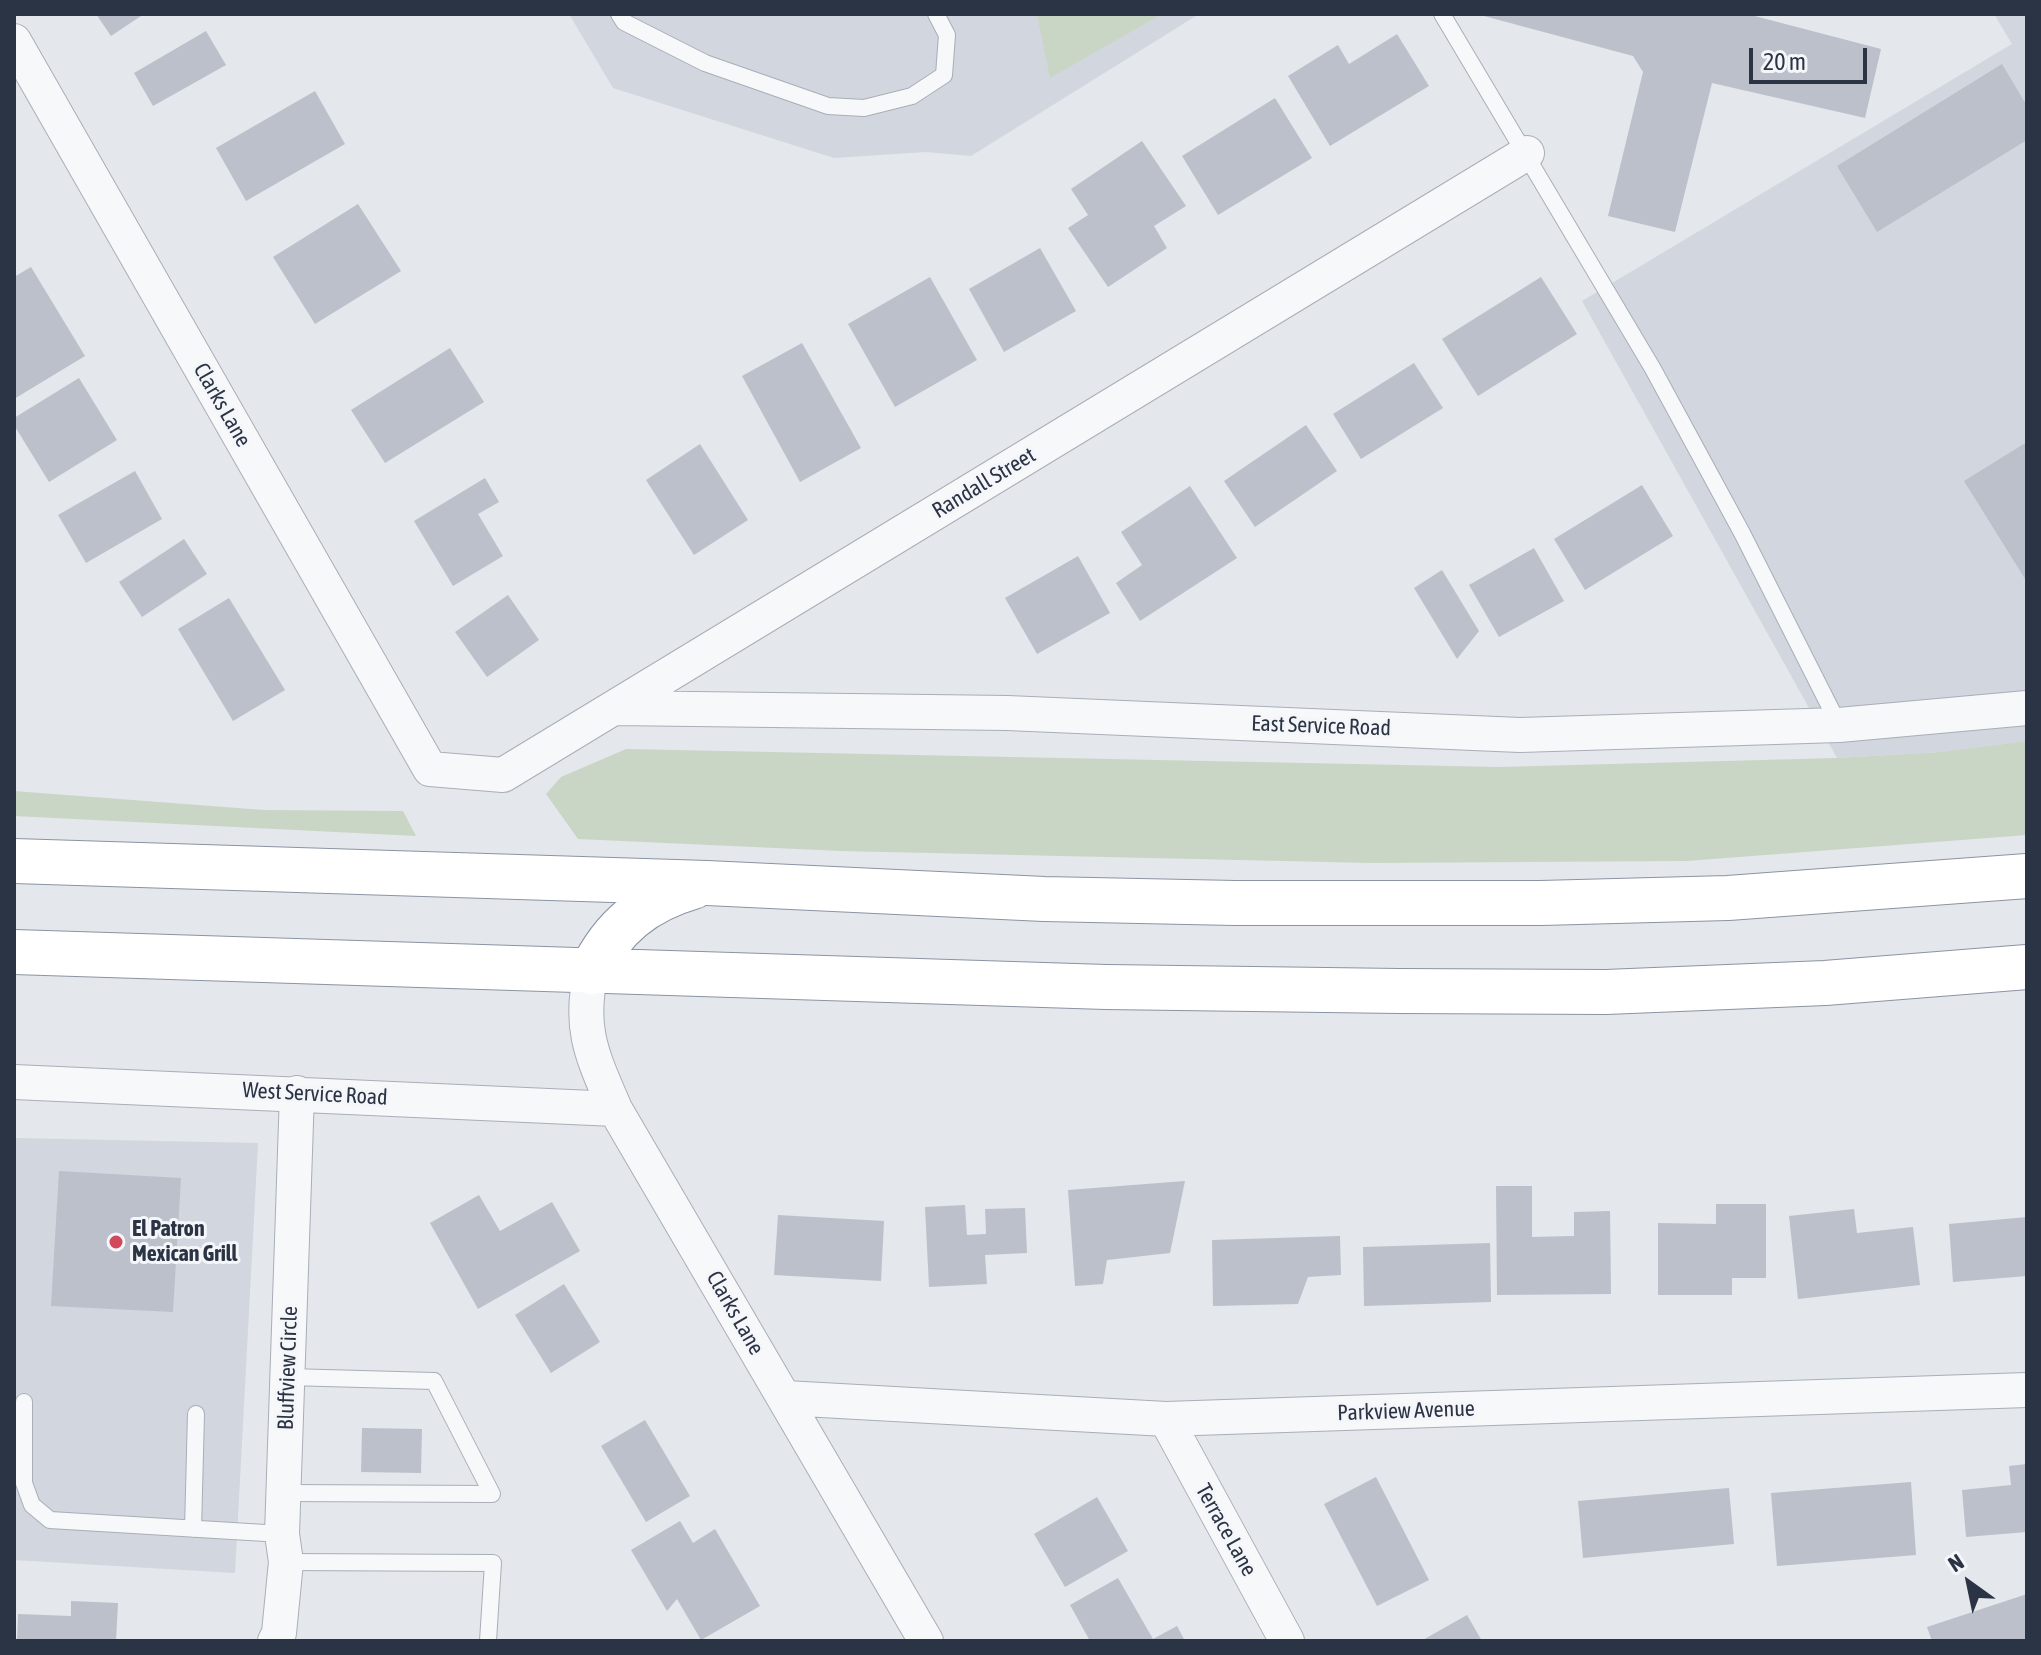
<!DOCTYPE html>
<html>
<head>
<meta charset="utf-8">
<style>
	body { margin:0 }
	#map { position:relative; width:2041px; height:1655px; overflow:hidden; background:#e4e7ec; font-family:"Asap Condensed",sans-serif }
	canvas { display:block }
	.frame { position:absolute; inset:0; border:16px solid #2b3445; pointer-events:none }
	.north { position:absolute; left:1929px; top:1543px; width:80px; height:80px; -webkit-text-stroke:6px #f4f6f9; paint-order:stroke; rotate:327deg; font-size:22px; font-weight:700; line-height:32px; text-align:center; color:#2b3445 }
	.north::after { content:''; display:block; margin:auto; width:28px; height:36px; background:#2b3445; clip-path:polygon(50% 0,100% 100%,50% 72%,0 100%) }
	.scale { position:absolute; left:1749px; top:48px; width:118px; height:36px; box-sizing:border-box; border:4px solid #2b3445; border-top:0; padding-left:10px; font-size:24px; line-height:28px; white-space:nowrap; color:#2b3445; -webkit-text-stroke:6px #f4f6f9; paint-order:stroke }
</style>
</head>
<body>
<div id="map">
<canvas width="2041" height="1655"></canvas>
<div class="frame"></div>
<div class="north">N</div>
<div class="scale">20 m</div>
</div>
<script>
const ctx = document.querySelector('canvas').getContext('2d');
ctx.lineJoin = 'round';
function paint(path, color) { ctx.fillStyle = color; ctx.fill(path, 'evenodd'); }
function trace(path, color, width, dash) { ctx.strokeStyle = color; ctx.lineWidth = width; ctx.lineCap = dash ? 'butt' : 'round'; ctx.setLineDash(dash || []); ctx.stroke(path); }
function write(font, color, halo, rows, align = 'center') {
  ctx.font = font + ' "Asap Condensed",sans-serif'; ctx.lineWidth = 6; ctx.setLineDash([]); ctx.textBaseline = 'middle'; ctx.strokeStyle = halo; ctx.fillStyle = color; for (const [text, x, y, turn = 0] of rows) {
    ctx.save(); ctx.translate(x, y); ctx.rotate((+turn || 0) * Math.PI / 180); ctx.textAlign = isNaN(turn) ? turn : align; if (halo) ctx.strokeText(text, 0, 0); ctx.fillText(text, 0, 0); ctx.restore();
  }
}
paint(new Path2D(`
	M569 14H1199L971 156 926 152 834 158 613 88Z
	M1994 14H2027V741L1940 752 1837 758 1582 301 2012 44Z
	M14 1138 258 1143 235 1573 14 1560Z`), '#d2d6de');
paint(new Path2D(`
	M1037 14H1162L1050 78Z
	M2027 741V835L1687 861 1371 863 841 851 578 839 546 794 561 777 626 749 1498 767 1837 758 1940 752Z
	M14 791 264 810 403 811 416 836 14 816Z`), '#c9d6c5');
paint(new Path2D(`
	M96 14H144L111 36Z
	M1485 14H1747L1881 49 1865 118 1712 83 1675 232 1608 216 1643 72 1633 56 1484 16Z
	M206 31 226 65 153 106 134 73Z
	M1397 34 1429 86 1330 146 1288 76 1338 45 1349 64Z
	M2002 64 2027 106V140L1877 232 1837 166Z
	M315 91 345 144 246 201 216 148Z
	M1275 98 1312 158 1218 215 1182 156Z
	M1142 141 1186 206 1154 226 1167 248 1108 287 1068 228 1088 215 1071 189Z
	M358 204 401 271 315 324 273 257Z
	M1040 248 1076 311 1004 352 969 289Z
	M31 267 85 356 14 399V277Z
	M930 277 977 360 895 407 848 324Z
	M1541 277 1577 334 1478 396 1442 339Z
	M802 343 861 448 800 482 742 376Z
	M450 348 484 402 385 463 351 410Z
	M1414 363 1443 408 1361 459 1333 414Z
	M79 378 117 440 49 482 14 425V418Z
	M1306 425 1337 471 1255 527 1224 481Z
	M2027 442V582L1964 481Z
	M700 444 748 520 694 555 646 480Z
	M135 471 162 519 86 563 58 515Z
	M485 478 499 502 478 514 503 556 453 586 414 521Z
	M1642 485 1673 536 1585 590 1554 539Z
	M1190 486 1237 558 1140 621 1116 583 1142 565 1121 532Z
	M184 539 207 574 142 617 119 582Z
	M1534 548 1564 601 1499 637 1469 585Z
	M1078 556 1110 613 1037 654 1005 598Z
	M1442 570 1479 631 1457 659 1414 588Z
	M508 595 539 640 487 677 455 632Z
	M229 598 285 690 233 721 178 629Z
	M59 1171 181 1178 173 1312 51 1306Z
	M1185 1181 1170 1253 1107 1260 1103 1284 1075 1286 1068 1190Z
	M1496 1186H1532V1237L1574 1236V1212L1610 1211 1611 1294 1497 1295Z
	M479 1195 500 1231 552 1202 580 1251 478 1309 430 1223Z
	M1716 1204H1766V1278H1732V1295H1658V1223L1716 1224Z
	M965 1205 967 1235 986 1234 985 1209 1025 1208 1027 1253 985 1255 987 1284 929 1287 925 1207Z
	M1854 1209 1857 1233 1913 1227 1920 1285 1798 1299 1789 1216Z
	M778 1215 884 1221 881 1281 774 1275Z
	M2027 1217V1276L1953 1282 1949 1224Z
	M1340 1236 1341 1275 1308 1277 1298 1304 1213 1306 1212 1240Z
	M1490 1243 1491 1302 1364 1306 1363 1247Z
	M564 1284 600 1342 551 1373 515 1315Z
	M645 1420 690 1496 646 1522 601 1446Z
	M362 1428 422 1429 421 1473 361 1472Z
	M2027 1464V1532L1966 1537 1962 1490 2011 1485 2009 1466Z
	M1376 1477 1429 1580 1377 1606 1324 1504Z
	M1911 1482 1916 1555 1777 1566 1771 1493Z
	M1729 1488 1734 1544 1583 1558 1578 1501Z
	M1097 1497 1128 1551 1065 1587 1034 1534Z
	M680 1521 693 1543 715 1529 760 1606 701 1640 677 1599 667 1611 631 1550Z
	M1118 1578 1153 1639 1177 1626 1185 1641H1090L1070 1605Z
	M2027 1594V1641H1932L1927 1627Z
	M71 1601 118 1603 116 1641H17L18 1614 71 1616Z
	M1467 1615 1482 1641H1421Z`), '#bbc0ca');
const service = new Path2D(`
	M619 14 624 22 705 63 828 106 864 108 912 96 944 75 947 35 936 14
	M1442 14 1653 369 1742 533 1839 725
	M24 1402V1483L32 1505 50 1520 282 1534
	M284 1493 492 1494 434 1381 288 1377
	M193 1529 196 1414
	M286 1562 493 1563 488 1641`);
const minor = new Path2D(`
	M14 41 430 769 503 775 1527 153
	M615 708 1007 713 1520 735 1839 725 2027 708
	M591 972C578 1030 593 1057 615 1109L926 1641
	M14 1082 615 1109
	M785 1398 1166 1419 2027 1390
	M1166 1419 1287 1641
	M275 1641 279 1633 286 1562 282 1534 297 1093`);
const trunk = new Path2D(`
	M14 861 707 883 1044 899 1235 903H1541L1728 898 2027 876
	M14 952 1106 987 1399 991 1606 992 1825 983 2027 967
	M591 972C612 927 645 901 693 887`);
trace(service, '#a9aeb7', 18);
trace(minor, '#a9aeb7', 36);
trace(trunk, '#8b94a3', 46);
trace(service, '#f7f8fa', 16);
trace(minor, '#f7f8fa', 34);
trace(trunk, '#fff', 44);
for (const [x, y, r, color] of [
	[116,1242,8,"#d1495b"]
]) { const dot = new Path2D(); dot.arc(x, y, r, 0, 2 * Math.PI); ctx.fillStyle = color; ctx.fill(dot); trace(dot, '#f4f6f9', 3); }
write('22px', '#2b3445', '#f4f6f9', [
	["Clarks Lane",222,405,60],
	["Randall Street",984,483,-31],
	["East Service Road",1321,726,2],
	["West Service Road",315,1094,3],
	["Clarks Lane",735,1313,60],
	["Bluffview Circle",288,1368,-88],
	["Parkview Avenue",1406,1411,-2],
	["Terrace Lane",1226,1530,61]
]);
write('bold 22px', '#2b3445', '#f4f6f9', [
	["El Patron",132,1229],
	["Mexican Grill",132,1254]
], 'left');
</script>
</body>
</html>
